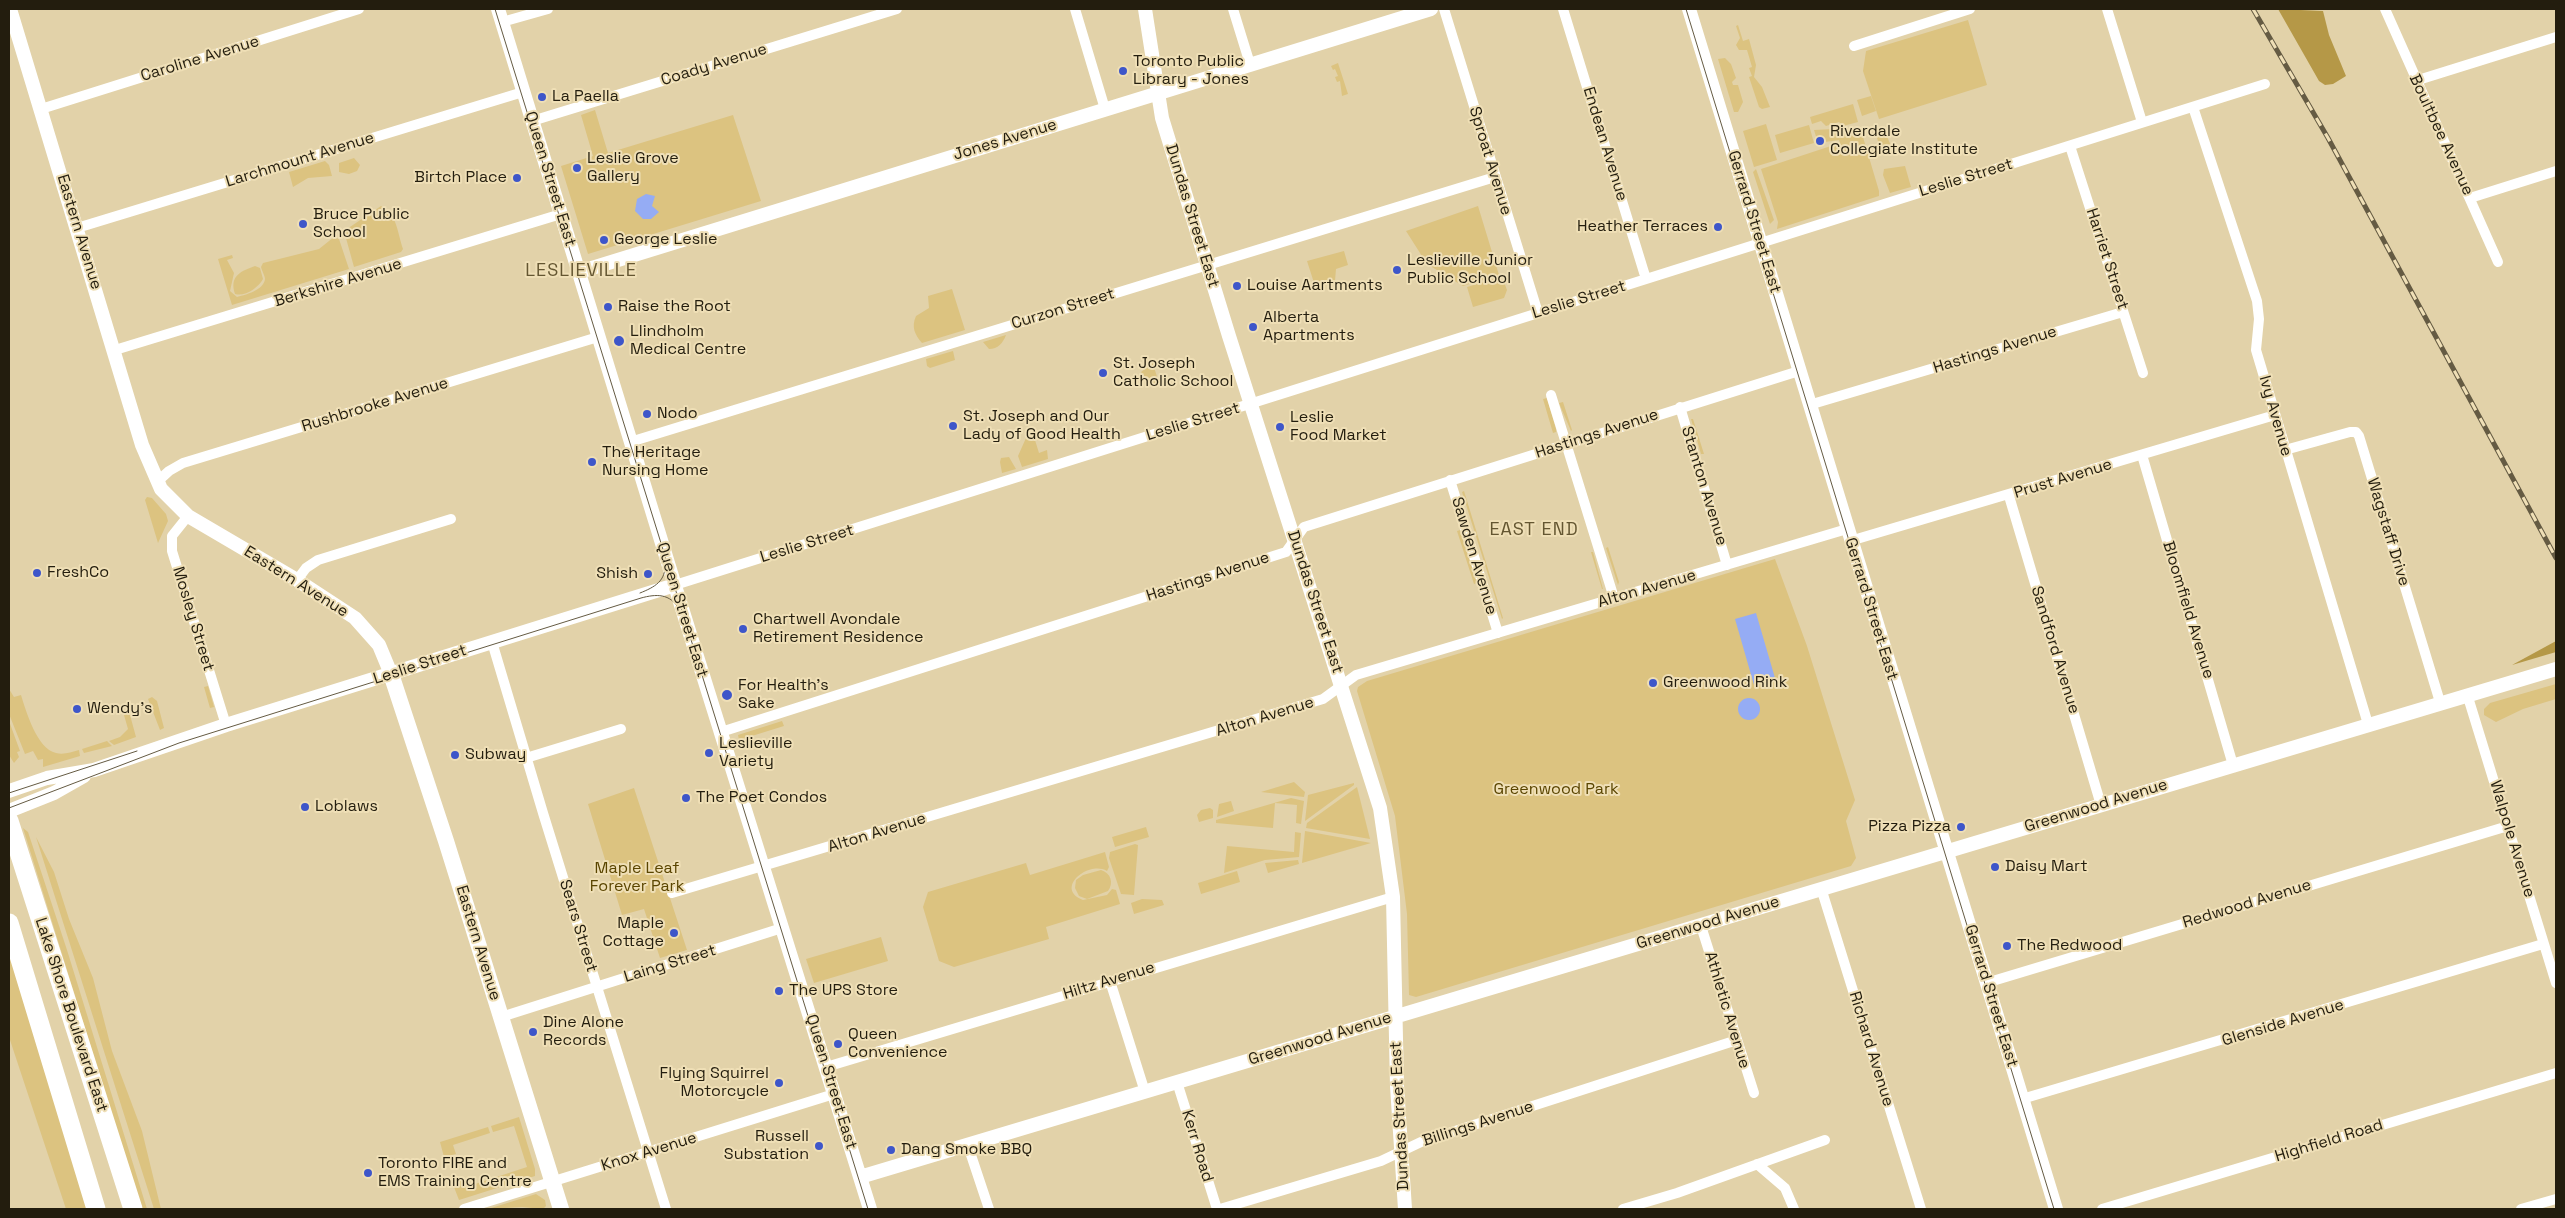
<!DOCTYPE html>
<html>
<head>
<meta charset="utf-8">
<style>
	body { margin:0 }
	#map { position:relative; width:2565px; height:1218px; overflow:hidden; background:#e2d2a9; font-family:"Space Grotesk",sans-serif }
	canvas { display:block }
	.frame { position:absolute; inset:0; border:10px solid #231d0e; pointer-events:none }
</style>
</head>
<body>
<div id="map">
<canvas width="2565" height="1218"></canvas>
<div class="frame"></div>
</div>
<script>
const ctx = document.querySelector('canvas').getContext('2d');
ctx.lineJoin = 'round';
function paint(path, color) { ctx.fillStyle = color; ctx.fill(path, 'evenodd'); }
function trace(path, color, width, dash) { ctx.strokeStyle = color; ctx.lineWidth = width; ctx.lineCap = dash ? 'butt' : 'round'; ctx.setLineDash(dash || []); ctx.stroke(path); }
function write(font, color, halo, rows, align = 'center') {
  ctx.font = font + ' "Space Grotesk",sans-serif'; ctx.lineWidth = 4; ctx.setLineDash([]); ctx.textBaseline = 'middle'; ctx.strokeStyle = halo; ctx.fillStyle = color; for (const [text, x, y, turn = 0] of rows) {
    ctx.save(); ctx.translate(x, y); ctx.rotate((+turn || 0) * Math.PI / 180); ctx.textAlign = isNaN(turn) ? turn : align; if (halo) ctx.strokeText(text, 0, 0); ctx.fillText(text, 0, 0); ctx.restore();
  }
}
paint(new Path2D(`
	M1968 20 1987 85 1879 119 1863 71 1866 51Z
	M1738 25 1743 41 1749 39 1756 65 1754 77 1762 87 1770 107 1762 109 1759 107 1749 77 1752 76 1749 68 1752 67 1747 50H1739L1736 45 1740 38 1736 26Z
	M1725 58 1731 64 1736 78 1732 82 1733 85H1738L1743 102 1738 112H1734L1718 59Z
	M1338 63 1348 94 1342 96 1340 81 1337 82 1335 77 1338 76 1335 69 1333 70 1331 66Z
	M1871 96 1876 111 1862 116 1857 100Z
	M1853 104 1858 122 1843 126 1839 122 1826 126 1821 121 1812 124 1810 117Z
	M595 110 608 153 733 115 761 201 588 254 561 166 593 156 581 115Z
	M1766 124 1777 160 1754 167 1743 131Z
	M1809 125 1814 143 1780 153 1775 135Z
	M1860 127 1879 191V196L1777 229 1778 222 1761 169 1840 143 1839 140 1818 143 1814 130 1834 129 1839 134Z
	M1885 132 1892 148 1882 153 1876 135Z
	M354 158 360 165 357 171 349 174 339 172V163Z
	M325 161 329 165 332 176 308 178 293 187 289 172Z
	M1905 166 1911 187 1890 193 1883 175 1884 169Z
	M1756 169 1774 220 1770 224 1753 172Z
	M381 206C396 210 398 235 403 249L401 252 354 267 344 231Z
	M1478 206 1499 275 1463 286 1427 264 1406 231Z
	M334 237 339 239 349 269 232 305 218 259 232 255 233 258 227 260 234 273 230 291 237 297C245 295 264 290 265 279 265 276 262 271 261 267L263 263 319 249Z
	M1344 251 1348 265 1336 269 1335 281 1315 286 1307 261Z
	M255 266 260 268 263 279C258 288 245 297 235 294 229 276 241 271 255 266Z
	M1497 278 1504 282 1507 290 1504 298 1473 307 1467 287Z
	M952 289 965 330 922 343C915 335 911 327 916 316L929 308 928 296Z
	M1006 335C1003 343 998 349 989 349L983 342Z
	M953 351 955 360 930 368 927 366 926 359Z
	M1153 363V364L1160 386 1152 385 1141 372Z
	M1547 398 1556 429V432L1553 433 1543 399Z
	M1563 402 1572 430 1571 431 1559 403Z
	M1691 419H1693L1704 454H1701Z
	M1026 438 1035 440 1039 453 1047 450 1048 459 1022 467 1018 456Z
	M1009 457 1016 469 1002 473 1000 462 1001 458Z
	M1464 491 1503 618 1502 619 1462 492Z
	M147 497 152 498 166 514 168 521 158 543 145 500Z
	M1460 530 1477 583 1474 584 1457 531Z
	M1608 547 1619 582 1618 585 1606 548Z
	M1591 552H1593L1603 589H1602Z
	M1775 559 1807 646 1855 800 1846 821 1856 858 1851 866 1416 997 1409 995 1407 914 1395 816 1357 691 1358 687 1367 681Z
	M2556 684V699L2523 709 2496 722 2484 715V709L2490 703Z
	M208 686 214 707 210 708 204 687Z
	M9 689 14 697 21 695C26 711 37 749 56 753 64 755 71 752 79 750L80 756 43 767V759L38 760 33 751 25 754 9 714Z
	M152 697 157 701 164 728 160 730 148 699Z
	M122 708 130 715 136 737 114 745 109 741 120 737 128 729Z
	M9 721 20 751 17 752 19 757 14 763 9 755Z
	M782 721 784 726 739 740 738 735Z
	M107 741 112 746 84 753 82 749Z
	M1294 782 1305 792 1304 797 1261 792Z
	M1354 783V785L1305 821 1308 795Z
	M1357 787 1370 839 1306 828 1307 823Z
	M634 788 687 950 660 958 644 909 622 915 588 804Z
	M1291 798 1304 801 1301 824 1296 823 1297 805 1275 803 1273 828 1216 823V820Z
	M1231 801 1234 811 1217 817 1219 804Z
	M1210 808 1213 810V818L1199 822 1197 815 1201 810Z
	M1146 827 1149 837 1115 847 1112 837Z
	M23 828 28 832 67 950 147 1209H141Z
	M1305 831 1371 843 1302 863Z
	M1295 832 1301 833 1299 857 1265 860 1224 873 1227 846 1294 852Z
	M36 837 54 872 69 919 93 978 112 1051 142 1131 161 1209H154Z
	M1135 844 1138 845 1134 895 1121 894 1109 858 1110 852Z
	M1105 852 1109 867 1107 871C1088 860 1054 889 1083 900L1107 895 1112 889 1116 890 1120 904 1046 927 1049 939 954 967 939 961 923 907 928 892 1026 863 1030 875Z
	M1298 860 1299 864 1268 873 1265 863Z
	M1101 870C1111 873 1114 883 1108 891L1087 899 1079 896 1075 888 1076 880 1083 875Z
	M1237 871 1240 882 1201 894 1198 883Z
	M1142 899 1162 900 1164 905 1134 914 1131 903Z
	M881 937 888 961 814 983 806 959Z
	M9 949 90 1209H66L9 1037Z
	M519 1117 535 1169V1176L459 1200 452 1182 463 1179 466 1187 527 1167 514 1126 493 1132 491 1126Z
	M488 1127 490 1133 453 1145 456 1154 444 1157 440 1142Z
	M536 1194 545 1200 546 1206 543 1209 522 1207 488 1209Z`), '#dcc380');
paint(new Path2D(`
	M2278 9 2323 11 2329 35 2346 76 2333 84 2325 85 2319 81Z
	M2556 641V652L2512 665Z`), '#b59847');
paint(new Path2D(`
	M646 194 655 196 652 206 659 212 651 219H643L635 211 637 199Z
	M1756 613 1775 678 1754 685 1735 619Z
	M1738 709a11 11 0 1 1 22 0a11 11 0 1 1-22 0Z`), '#95acf4');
trace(new Path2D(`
	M1075 9 1105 109
	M1233 9 1250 64
	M1444 9 1538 313
	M1563 9 1646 279
	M2107 9 2142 122
	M2385 9 2498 262
	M502 22 548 9
	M1854 46 1970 9
	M2415 81 2556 37
	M2193 107 2257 301 2259 319 2256 350 2368 724
	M41 109 359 9
	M532 121 897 9
	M2070 146 2143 373
	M2470 198 2556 171
	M77 228 523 92
	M115 350 561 214
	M1551 395 1614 598
	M1809 405 2123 312
	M1680 407 1727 565
	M630 442 1495 177
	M2285 450 2350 432H2356L2359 436 2440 702
	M2142 455 2233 765
	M1450 480 1498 633
	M157 482 169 471 183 463 598 337
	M2009 496 2101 805
	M188 516 172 536V551L226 725
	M1850 541 2275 415
	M297 580 306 568 318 560 451 519
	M675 585 2265 84
	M492 642 543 813 666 1209
	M2467 694 2556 983
	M721 732 1286 552 1304 527 1799 371
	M526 758 621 729
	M1821 888 1921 1209
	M672 893 1323 699 1356 675 1847 529
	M1701 926 1754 1093
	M1110 981 1145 1092
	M1986 983 2508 826
	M501 1017 782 928
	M826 1067 1393 897
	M1177 1082 1217 1209
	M2022 1099 2543 944
	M968 1146 989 1209
	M1757 1164 1785 1188 1794 1209
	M464 1209 834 1094
	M1220 1209 1381 1161 1421 1142 1737 1040
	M1623 1209 1677 1193 1825 1140
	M2102 1209 2556 1073
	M2521 1209 2556 1199`), '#fff', 10);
trace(new Path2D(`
	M10 9 142 445 161 489 188 516 297 580 355 618 379 645 391 674
	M498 9 680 602 870 1209
	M1145 9 1162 118 1229 336 1380 808 1393 897 1397 1086 1405 1209
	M1689 9 2056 1209
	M579 272 1431 9
	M9 791 47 778 94 770 226 725 675 585
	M9 811 54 793 84 776
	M860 1177 2556 669`), '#fff', 14);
trace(new Path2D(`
	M391 674 446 841 561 1209`), '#fff', 16);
trace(new Path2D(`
	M9 821 133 1209
	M9 923 96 1209`), '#fff', 19);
trace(new Path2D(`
	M495 9 868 1209
	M1686 9 2054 1209
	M640 593C655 587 666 581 665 564
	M9 793 137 751
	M9 808 179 743 641 598C656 594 670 593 679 609`), '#655b43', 1);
const rail = new Path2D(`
	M2253 9 2328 138 2556 558`);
trace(rail, '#655b43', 5);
trace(rail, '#efdfb6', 3, [9]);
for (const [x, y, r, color] of [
	[1123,71,5,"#3e56c9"],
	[542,97,5,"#3e56c9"],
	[1820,141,5,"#3e56c9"],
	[577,168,5,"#3e56c9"],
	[517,178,5,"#3e56c9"],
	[303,224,5,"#3e56c9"],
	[1718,227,5,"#3e56c9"],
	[604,240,5,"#3e56c9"],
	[1397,270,5,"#3e56c9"],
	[1237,286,5,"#3e56c9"],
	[608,307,5,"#3e56c9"],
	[1253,327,5,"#3e56c9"],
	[619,341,6,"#3e56c9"],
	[1103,373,5,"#3e56c9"],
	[647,414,5,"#3e56c9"],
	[953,426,5,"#3e56c9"],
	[1280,427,5,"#3e56c9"],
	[592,462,5,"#3e56c9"],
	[37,573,5,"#3e56c9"],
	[648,574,5,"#3e56c9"],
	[743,629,5,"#3e56c9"],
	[1653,683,5,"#3e56c9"],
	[727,695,6,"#3e56c9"],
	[77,709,5,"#3e56c9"],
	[709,753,5,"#3e56c9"],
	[455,755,5,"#3e56c9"],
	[686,798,5,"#3e56c9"],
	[305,807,5,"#3e56c9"],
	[1961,827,5,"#3e56c9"],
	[1995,867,5,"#3e56c9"],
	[674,933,5,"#3e56c9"],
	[2007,946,5,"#3e56c9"],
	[779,991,5,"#3e56c9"],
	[533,1032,5,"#3e56c9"],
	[838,1044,5,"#3e56c9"],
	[779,1083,5,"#3e56c9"],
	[819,1146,5,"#3e56c9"],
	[891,1150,5,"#3e56c9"],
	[368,1173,5,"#3e56c9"]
]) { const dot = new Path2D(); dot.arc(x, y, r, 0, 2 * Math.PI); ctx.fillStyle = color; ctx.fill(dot); trace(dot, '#efdfb6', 2); }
write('16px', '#231d0e', '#efdfb6', [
	["Caroline Avenue",200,59,-17],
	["Coady Avenue",714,65,-17],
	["Boultbee Avenue",2441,135,65],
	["Jones Avenue",1005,140,-17],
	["Endean Avenue",1605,144,73],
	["Larchmount Avenue",300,160,-17],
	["Sproat Avenue",1490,161,73],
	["Leslie Street",1966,178,-17],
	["Queen Street East",550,179,73],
	["Dundas Street East",1192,216,73],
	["Gerrard Street East",1754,222,73],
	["Eastern Avenue",79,232,73],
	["Harriet Street",2107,259,72],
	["Berkshire Avenue",338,283,-17],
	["Leslie Street",1579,300,-17],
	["Curzon Street",1063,309,-17],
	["Hastings Avenue",1995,350,-17],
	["Rushbrooke Avenue",375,405,-17],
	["Ivy Avenue",2275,416,74],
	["Leslie Street",1193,422,-17],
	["Hastings Avenue",1597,434,-18],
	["Prust Avenue",2063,479,-17],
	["Stanton Avenue",1704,486,73],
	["Wagstaff Drive",2388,532,73],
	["Leslie Street",807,544,-17],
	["Sawden Avenue",1474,556,73],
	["Hastings Avenue",1208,577,-18],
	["Eastern Avenue",296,582,32],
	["Alton Avenue",1647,589,-16],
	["Dundas Street East",1315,602,72],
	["Gerrard Street East",1871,609,73],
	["Queen Street East",682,610,73],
	["Bloomfield Avenue",2188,610,73],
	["Mosley Street",193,619,73],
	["Sandford Avenue",2055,650,73],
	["Leslie Street",420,665,-18],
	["Alton Avenue",1265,717,-17],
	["Greenwood Avenue",2096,806,-17],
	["Alton Avenue",877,833,-17],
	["Walpole Avenue",2512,839,73],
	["Redwood Avenue",2247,904,-17],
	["Greenwood Avenue",1708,923,-17],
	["Sears Street",578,926,73],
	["Eastern Avenue",478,943,73],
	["Laing Street",670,964,-17],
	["Hiltz Avenue",1109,981,-17],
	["Gerrard Street East",1991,996,73],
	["Athletic Avenue",1727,1010,73],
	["Lake Shore Boulevard East",71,1015,72],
	["Glenside Avenue",2283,1023,-17],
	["Greenwood Avenue",1320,1039,-17],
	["Richard Avenue",1871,1049,73],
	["Queen Street East",831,1082,73],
	["Dundas Street East",1400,1116,-93],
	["Billings Avenue",1478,1124,-18],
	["Highfield Road",2329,1141,-17],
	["Kerr Road",1197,1146,73],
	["Knox Avenue",649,1152,-17]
]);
write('16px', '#231d0e', '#efdfb6', [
	["Toronto Public",1133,62],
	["Library - Jones",1133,80],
	["La Paella",552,97],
	["Riverdale",1830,132],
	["Collegiate Institute",1830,150],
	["Leslie Grove",587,159],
	["Gallery",587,177],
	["Birtch Place",507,178,"right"],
	["Bruce Public",313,215],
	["School",313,233],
	["Heather Terraces",1708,227,"right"],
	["George Leslie",614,240],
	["Leslieville Junior",1407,261],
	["Public School",1407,279],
	["Louise Aartments",1247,286],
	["Raise the Root",618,307],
	["Alberta",1263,318],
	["Apartments",1263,336],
	["Llindholm",630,332],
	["Medical Centre",630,350],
	["St. Joseph",1113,364],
	["Catholic School",1113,382],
	["Nodo",657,414],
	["St. Joseph and Our",963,417],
	["Lady of Good Health",963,435],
	["Leslie",1290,418],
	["Food Market",1290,436],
	["The Heritage",602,453],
	["Nursing Home",602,471],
	["FreshCo",47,573],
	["Shish",638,574,"right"],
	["Chartwell Avondale",753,620],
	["Retirement Residence",753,638],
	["Greenwood Rink",1663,683],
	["For Health's",738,686],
	["Sake",738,704],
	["Wendy's",87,709],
	["Leslieville",719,744],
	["Variety",719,762],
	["Subway",465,755],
	["The Poet Condos",696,798],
	["Loblaws",315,807],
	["Pizza Pizza",1951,827,"right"],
	["Daisy Mart",2005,867],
	["Maple",664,924,"right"],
	["Cottage",664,942,"right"],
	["The Redwood",2017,946],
	["The UPS Store",789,991],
	["Dine Alone",543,1023],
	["Records",543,1041],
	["Queen",848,1035],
	["Convenience",848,1053],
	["Flying Squirrel",769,1074,"right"],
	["Motorcycle",769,1092,"right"],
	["Russell",809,1137,"right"],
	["Substation",809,1155,"right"],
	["Dang Smoke BBQ",901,1150],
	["Toronto FIRE and",378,1164],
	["EMS Training Centre",378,1182]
], 'left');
write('16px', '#5a4500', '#efdfb6', [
	["Greenwood Park",1556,790],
	["Maple Leaf",637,869],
	["Forever Park",637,887]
]);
ctx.letterSpacing = '1px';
write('18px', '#645631', '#efdfb6', [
	["LESLIEVILLE",581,271],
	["EAST END",1534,530]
]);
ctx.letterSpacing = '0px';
</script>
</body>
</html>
